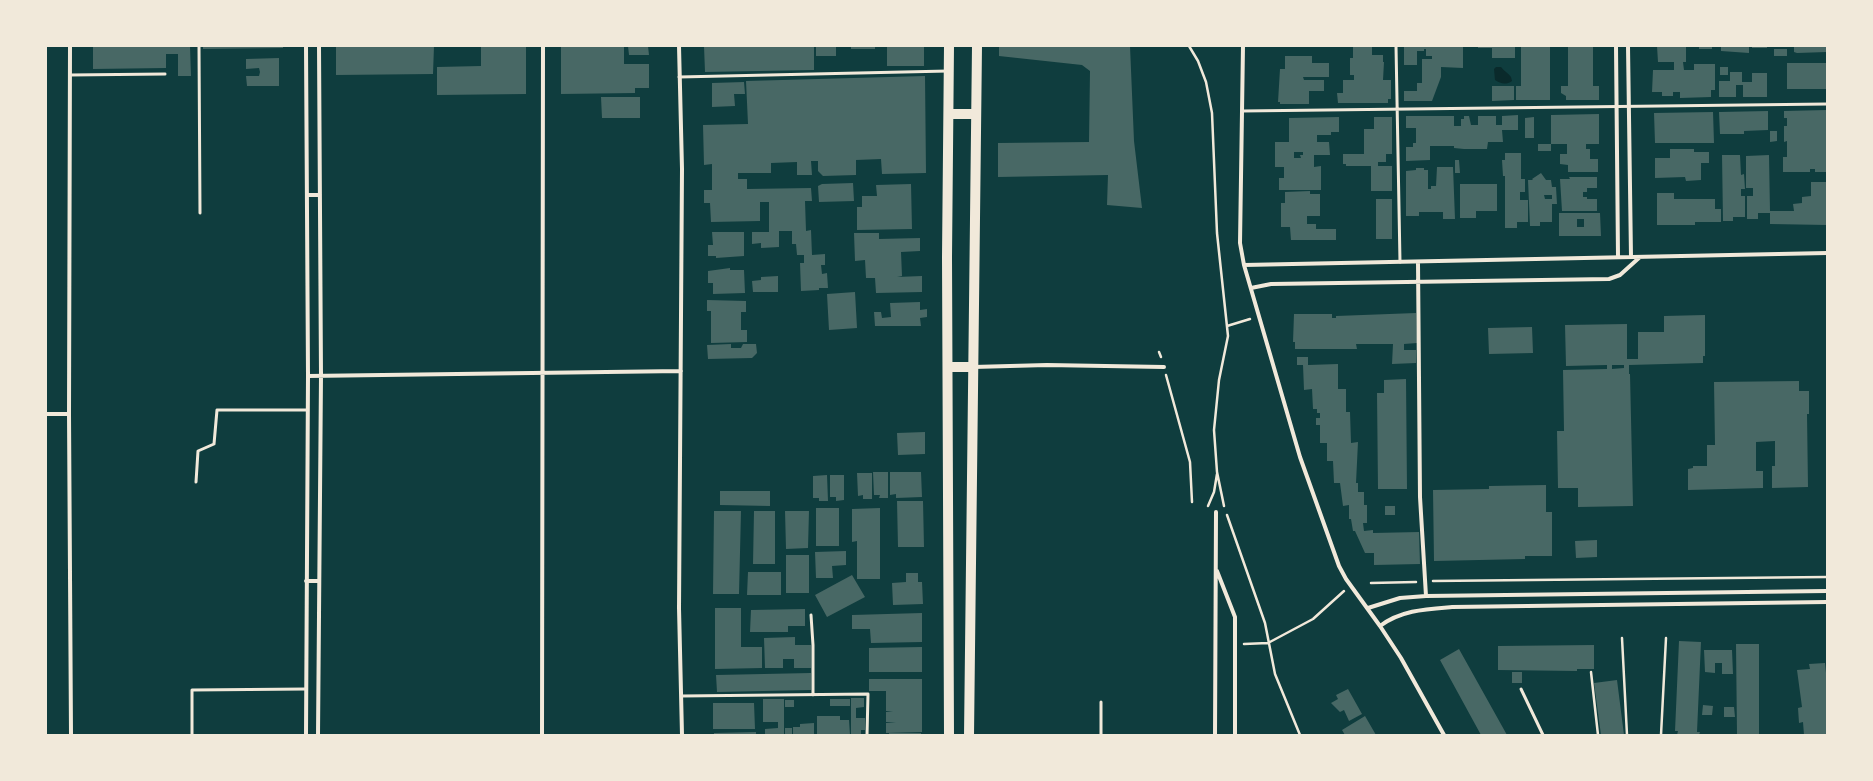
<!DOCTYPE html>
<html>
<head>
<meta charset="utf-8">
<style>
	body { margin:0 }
	#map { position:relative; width:1873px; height:781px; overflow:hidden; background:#0f3d3e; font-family:"Roboto Condensed",sans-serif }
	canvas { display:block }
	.frame { position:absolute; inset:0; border:47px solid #f1e9da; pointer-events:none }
</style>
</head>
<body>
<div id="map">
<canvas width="1873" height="781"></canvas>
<div class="frame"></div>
</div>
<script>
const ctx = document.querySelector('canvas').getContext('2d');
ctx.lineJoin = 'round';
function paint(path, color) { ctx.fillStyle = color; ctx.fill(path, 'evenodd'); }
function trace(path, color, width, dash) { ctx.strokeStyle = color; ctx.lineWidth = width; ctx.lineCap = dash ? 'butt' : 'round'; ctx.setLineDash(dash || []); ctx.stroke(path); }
paint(new Path2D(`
	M1496 67H1501C1504 71 1508 73 1511 77L1512 81C1506 85 1501 84 1495 80L1494 69Z`), '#0a2a2b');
paint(new Path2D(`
	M93 46H190L191 76H178V54H166V68L93 69Z
	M203 46H283V48L203 49Z
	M336 46H434L433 74 336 75Z
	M481 46H526V94L437 95V67L481 66Z
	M561 46H624V64H649V88H635V93L561 94Z
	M628 46H648L649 55H629Z
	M704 46H814V70L705 72Z
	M816 46H836V56H816Z
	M851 46H875V49H851Z
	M887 46H924V66H887Z
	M999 46H1130L1134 141 1142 208 1107 205 1108 175 998 177V143L1089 142 1090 71 1082 65 999 56Z
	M1353 46H1372V55H1383V62H1384L1383 80H1391V99H1388V103H1338L1337 93H1343V80H1354V75H1350V58H1353Z
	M1404 46H1463V68L1441 67V77L1432 101H1404V91H1417V83H1422V59H1432V56H1426V49H1424V51H1417V65H1404Z
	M1478 46H1515V58H1492V48H1478Z
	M1521 46H1550V100H1516V86H1521Z
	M1568 46H1593V86H1599V100H1566V96L1561 93V86H1568Z
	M1657 46H1686V62H1683L1684 70H1694V64H1715V90H1711V97L1680 98V92H1673V96H1662V92H1652L1653 70H1674V62H1658Z
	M1699 46H1712V49H1699Z
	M1721 46H1749V53L1721 51Z
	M1752 46H1767V48H1752Z
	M1794 46H1827V52L1797 53 1794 52Z
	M1774 49H1787V56H1774Z
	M1285 56H1312V63H1329V77H1303L1304 80H1324V91H1309V104H1280V102H1278L1280 69H1285Z
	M279 58V86H247L246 76H259L260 72 259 68 246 69V59Z
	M1787 63H1827V89H1787Z
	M1720 67H1728V75H1720Z
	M1730 72H1742V82H1752V73H1767V97H1743V85H1736V97H1719V81H1730Z
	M925 76 926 173 882 174 881 159 856 160V175L823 176 818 171V161H811L812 175H797V162L771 163V173H738V179H747V189L811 188 812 201H805L806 231 811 230 812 255 825 254V265H821L822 274 827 273 828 288H819V290L801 291 800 263H804V255H797L796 244H792V231H779V247L761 248V243L752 244V232H769V202H760V221L711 222 710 203H704V190H712V164L704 165 703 125 748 124 746 81Z
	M744 82 745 94H734L735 106 712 107V83Z
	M1492 86H1514V100L1492 101Z
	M601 97H640V118H602Z
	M1827 110V172H1815V169H1810V172H1783V157H1787V141L1784 142V126H1787V118H1784V111Z
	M1768 111V130L1744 131V134H1720L1719 112Z
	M1713 112 1714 143H1655L1654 113Z
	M1599 114V144H1586V149H1590V159H1598V172H1568V165L1560 164V154H1567V144H1551V115Z
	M1518 115V130H1502L1503 142H1488L1487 149H1464L1454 148V146H1430V160L1406 161V147H1413V143H1416V128H1406V116H1454V126H1461V119H1464V116H1469L1471 125H1478V116H1496V125H1502V116Z
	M1339 117V132H1331V135H1317V142H1329L1330 155H1314V167L1321 166V190H1279V178H1284V167H1275V142H1289V118ZM1294 152H1303V155H1300L1301 158H1294Z
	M1374 117H1392V154H1386V162H1378V166H1392V191H1371V166H1346V164H1343V154H1364V129H1374Z
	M1534 117V138H1525V118Z
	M1770 131H1777V141L1770 142Z
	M1538 144H1551V151H1538Z
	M1670 149H1694V152H1709V163H1701V180L1686 181 1685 177 1655 178V158H1670Z
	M1505 153H1521V179H1525V192H1520V200H1528V222H1517V228H1505V176H1503L1502 160H1505Z
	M1722 155H1740L1741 175 1744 174 1745 189H1741V196H1745V217H1733V221H1723Z
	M1769 155 1770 211H1794L1793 204 1802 203V197L1811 196V182H1827V225L1770 224V213H1758V219H1747V196H1753V188H1746V156Z
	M1455 160H1459L1460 173H1455Z
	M1437 167H1453L1455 219H1443V212H1419V216H1406V171L1416 170V168H1424V170H1428V189H1431V186H1436Z
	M1541 173 1546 180H1551L1552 187H1556L1557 204H1552V222H1540V226H1530L1528 180H1533L1532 179ZM1544 195H1552V199H1545Z
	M1569 177H1597V188H1587V192H1583V197H1587V199H1597V211H1562L1560 179H1570Z
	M853 183 854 201 819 202 818 186 822 184Z
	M911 184 912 229 857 230V207H862V196H877L876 185Z
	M1460 184H1497V211H1476V218H1460Z
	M1310 191V194H1320V216H1307V224H1316V229H1336V240H1291L1290 227H1281V203H1285V192Z
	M1657 193H1674V199H1715V209H1721V222H1695V225H1657Z
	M1376 199H1392V239H1376Z
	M1559 213H1600L1601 236H1559ZM1577 219H1584V227H1577Z
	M712 232H744V256L716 258V256H708V245H713Z
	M854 233H879V239L920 238V251L901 252 902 276 897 277 922 276V292L876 293 875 278H866L865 260 855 261Z
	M730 268V270H744L745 293 713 294V283H708V271Z
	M778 276V292H753L752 281 761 280V277Z
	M855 292 857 328 829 330 827 294Z
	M707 300 746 301V312H741V330H747V342L711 343V311H707Z
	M920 302V310L927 309V317L920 318 921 326H875L874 312H881L882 318 891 317 890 303Z
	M1416 313 1417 343 1404 344V350H1416V363L1392 364 1393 344H1356L1357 349H1295V342H1293L1294 314H1332V318H1336V316Z
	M1705 315V356H1703V363L1629 365V374H1630L1633 506 1578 507V488H1558L1557 431H1564L1563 370 1607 369V365L1566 366 1565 325 1627 324V359H1638V332H1664V316ZM1612 365H1624V368L1612 369Z
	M1532 327 1533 353 1489 354 1488 328Z
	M731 344V348H741L743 344H756L757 353 752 358 708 359 707 345Z
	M1297 357H1308V365L1338 364V389H1346V412H1350L1351 443 1358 442 1356 483H1358V492H1364V505H1367V523H1363L1364 531 1373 530V533L1419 532 1420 564 1374 565V553H1365L1355 531H1353L1351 519H1349V505L1343 506 1340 483H1334L1333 461H1327V443H1320V425H1316V418H1320V413H1317V409H1313L1312 389 1304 390 1303 365H1297Z
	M1406 379 1407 489H1378L1377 393H1384V380Z
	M1799 381V391H1809V414H1807L1808 487 1772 488V466H1775V441L1756 442V471H1763V488L1688 490V469L1693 468V466H1707V445H1715L1714 382Z
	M925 432V454L898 455 897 433Z
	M873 472H888V498H879L880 495H874Z
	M890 472H921L922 497 896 498V494L890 495Z
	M857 473H872V499H863V495L858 496Z
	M827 475 828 501H819V498H813V476Z
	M830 475H844V500L836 501V497H830Z
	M1546 485V512H1552V556H1525V559L1434 561 1433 490 1489 489V486Z
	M720 491H770V506L720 505Z
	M897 501H923L924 547H898Z
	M1385 506H1395V515H1385Z
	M816 508H839V546H816Z
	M880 508V579H857V541L852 542V509Z
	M714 511H741L739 594H713Z
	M754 511H775V564H753Z
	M785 511H809L808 548 786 549Z
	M1597 540V557L1576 558 1575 541Z
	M846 551V565L832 566 833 578H816L815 552Z
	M786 555H809V593H786Z
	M748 572H781V595H747Z
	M906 573H918V582H922L923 604 893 605 892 583 906 582Z
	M852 575 865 597 827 617 815 595Z
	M715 608H741V647H762V668L715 669Z
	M805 609V626H788V632H750L751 610Z
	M922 613V642L871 643 870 629H852V615Z
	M795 637V645H811V668H794V659H783V668H765L764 638Z
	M1679 641 1701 642 1697 732H1700L1699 735H1677L1678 731H1675Z
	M1736 644H1759V735H1737Z
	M1594 645V669H1577V671L1498 670V646Z
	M922 647V672H869V648Z
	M1459 649 1507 735H1481L1440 660Z
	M1704 650H1732L1733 674H1722V663H1715V673L1705 672Z
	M1825 663 1826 673H1827V735H1804L1803 722 1799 723 1798 708 1802 707 1797 670 1810 669 1809 664Z
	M1512 672H1522V683H1512Z
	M811 673V690L717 692 716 675Z
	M869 679H922V732L886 733V723L896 722H886V712L893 711H886V691H869Z
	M1617 680 1624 735H1601L1594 683Z
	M1348 689 1362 714 1349 721 1344 710 1340 712 1331 703 1338 699 1336 695Z
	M851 698H864V707L856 708V718H865V730H861V735H851Z
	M763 699H784V735H765V729L778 728V722H763Z
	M830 699H850V706H830Z
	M785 700H794V707H785Z
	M713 703H754L755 729H713Z
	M1703 705 1713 706 1712 715H1702Z
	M1724 707H1734L1735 717H1724Z
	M817 716H840V720H849L850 735H817Z
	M1365 716 1376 735H1345L1342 730Z
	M814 723V735H793V727H800V724Z
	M785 728H792V735H785Z
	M756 732V735H714V733Z
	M889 733H921V735H889Z`), '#486865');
trace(new Path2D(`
	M1189 46 1198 61 1206 82 1212 113 1217 233 1228 336 1219 380 1214 430 1217 472 1224 506
	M1227 326 1250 319
	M1159 352 1161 357
	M1166 375 1190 462 1192 502
	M1208 506 1214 492 1217 474
	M1227 515 1265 623 1275 674 1300 735
	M1433 581 1827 577
	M1371 583 1416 582
	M1622 638 1627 735
	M1244 644 1268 643 1313 619 1344 591
	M1591 672 1598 735
	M1661 735 1666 638`), '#f1e9da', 2.5);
trace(new Path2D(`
	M199 46 200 213
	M1396 46 1400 262
	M70 75 165 74
	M679 77 948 71
	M1242 111 1827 104
	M196 482 198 451 214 444 217 410H307
	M811 615 813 645V695
	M1521 689 1543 735
	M682 696 868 694 867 735
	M192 735V690L306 689
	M1101 735V702`), '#f1e9da', 3);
trace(new Path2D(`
	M70 46 69 414 71 735
	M306 46 308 376 306 735
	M679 46 682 169 679 608 682 735
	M1243 46 1240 243 1244 265 1300 457 1339 566 1346 579 1380 626 1401 658 1444 735
	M1616 46 1618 257
	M1628 46 1631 257
	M307 195H320
	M1418 262 1420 497 1426 596
	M1244 265 1827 253
	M1251 288 1271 284 1609 279 1620 275 1640 257
	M973 367 1047 365 1164 367
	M308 376 681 371
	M46 414H69
	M1217 571 1235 617V735
	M306 581H319
	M1368 608 1400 598 1426 596 1827 591
	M1380 626C1401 610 1427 609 1452 607L1827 602
	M318 735 321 376 319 46
	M542 735 543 46
	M1215 735 1216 512`), '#f1e9da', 4);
trace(new Path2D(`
	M949 114H976
	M948 367H973
	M949 735 947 257 949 46
	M969 735 977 46`), '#f1e9da', 10);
</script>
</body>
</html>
